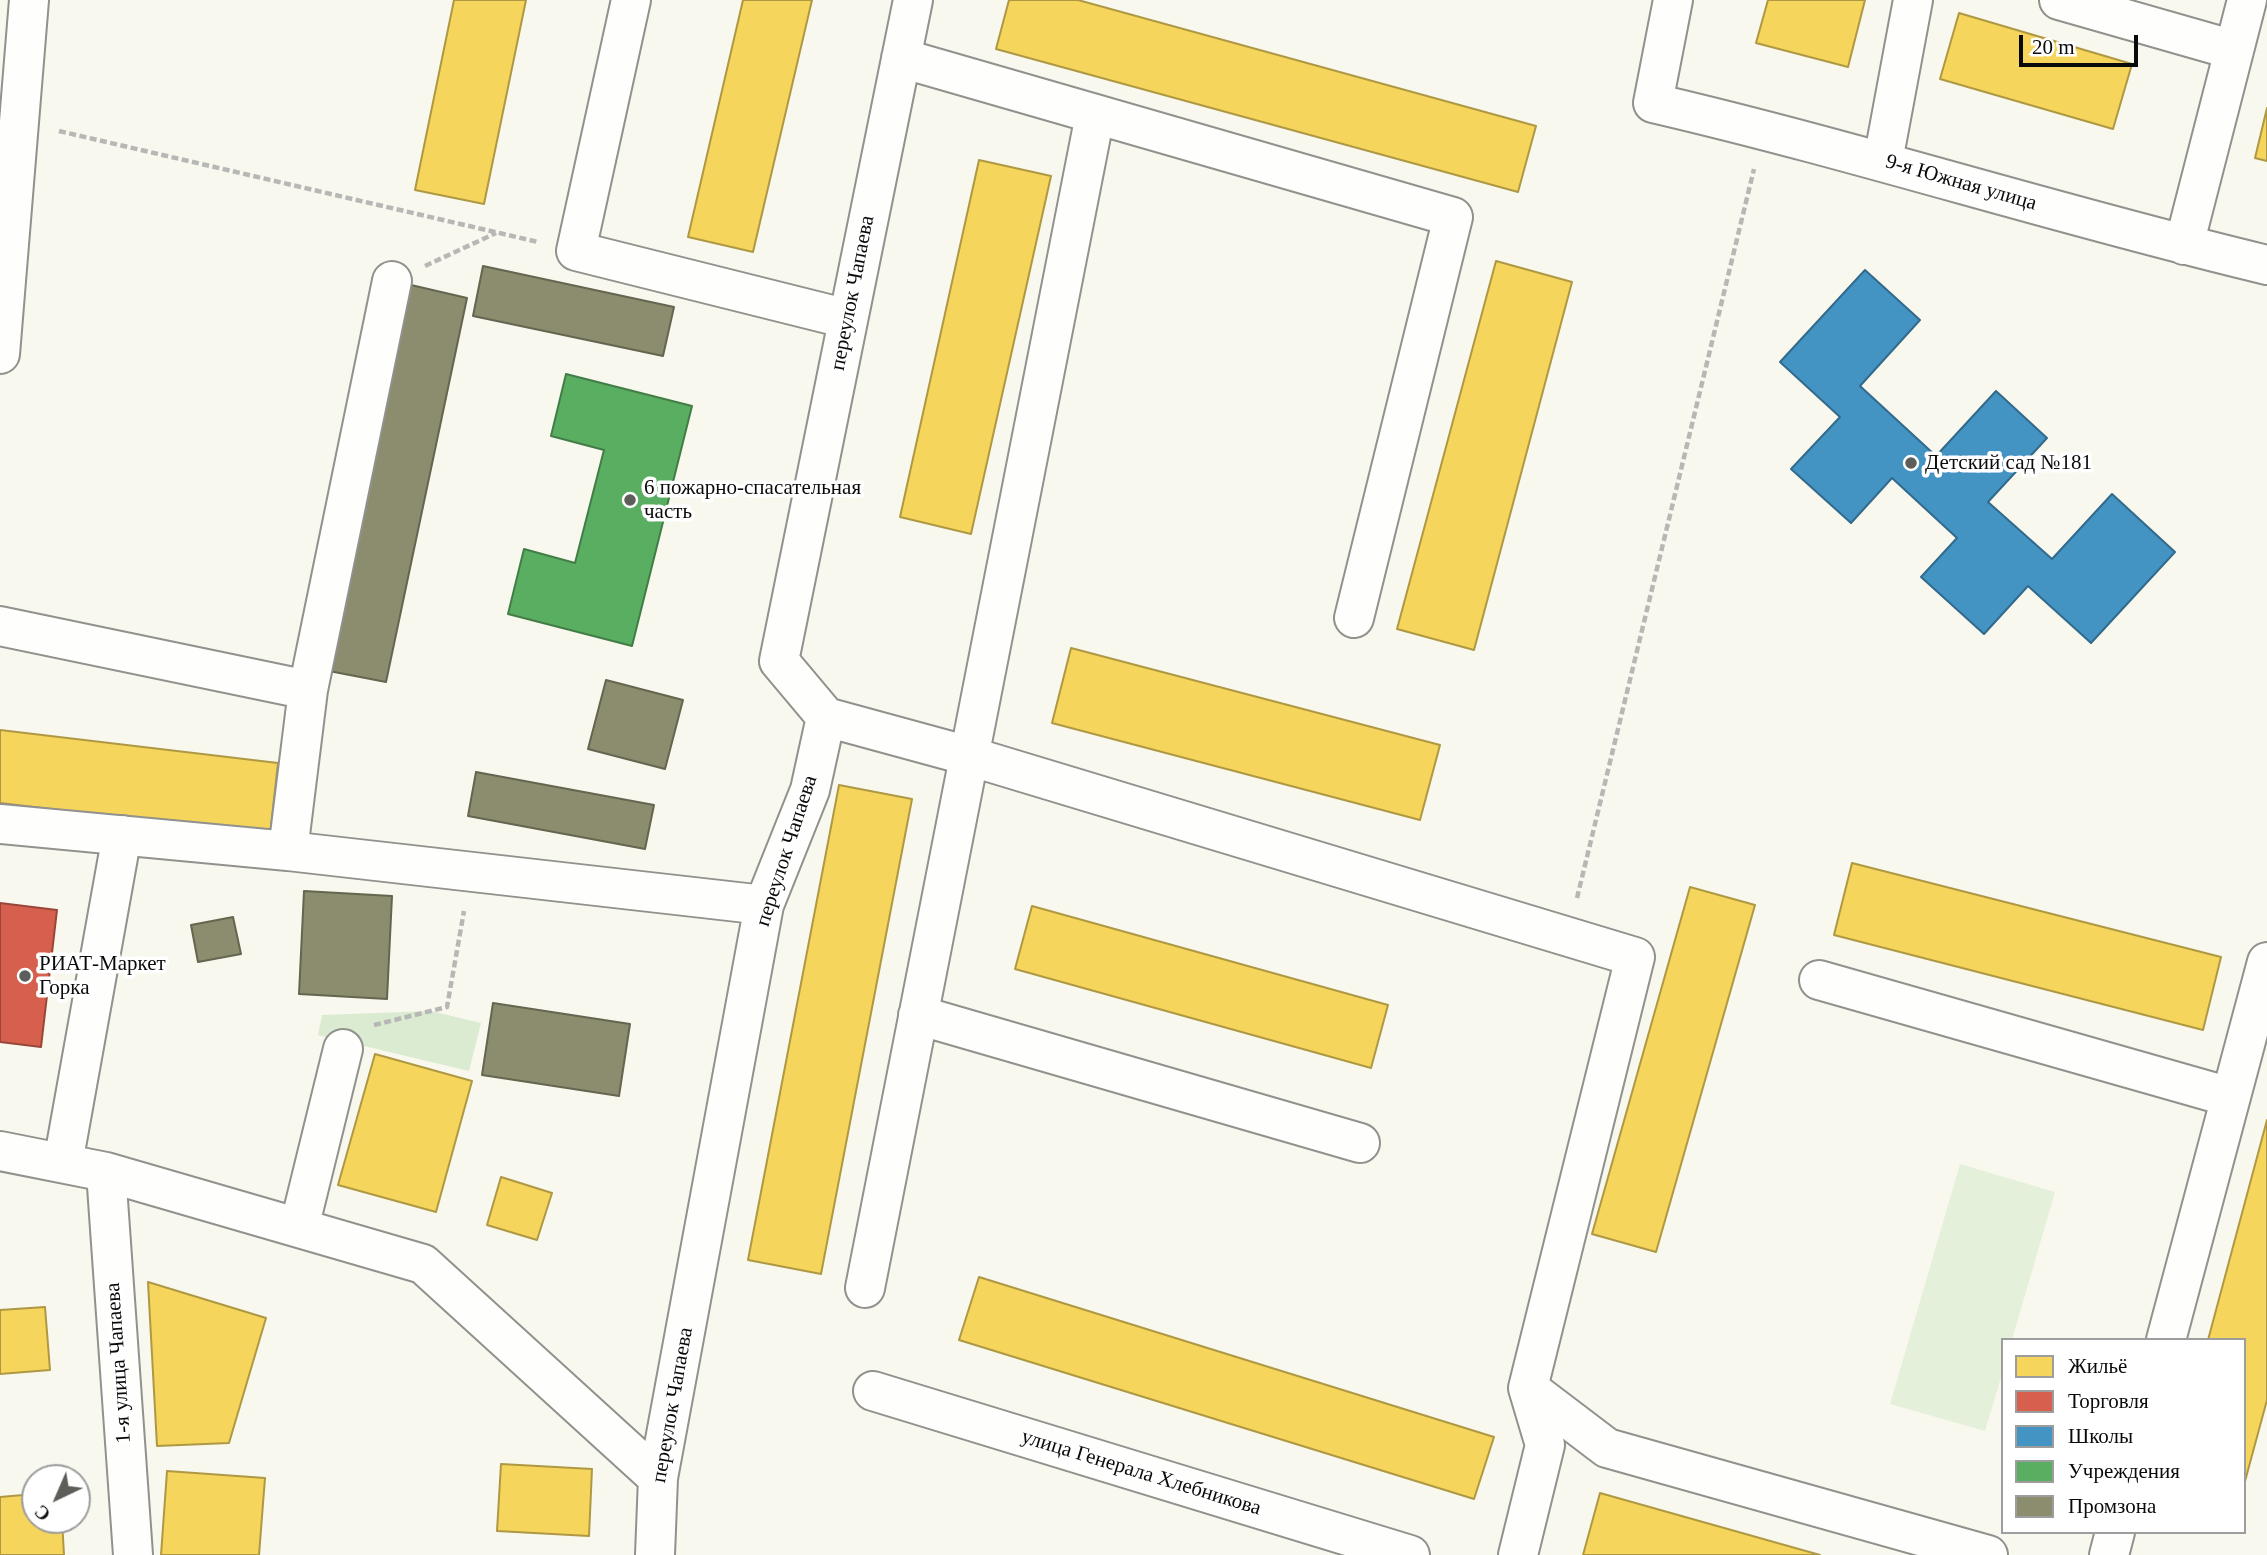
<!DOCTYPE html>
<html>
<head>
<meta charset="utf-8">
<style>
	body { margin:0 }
	#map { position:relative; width:2267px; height:1555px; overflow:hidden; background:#f8f8ee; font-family:"Times New Roman",serif }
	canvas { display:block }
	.legend { position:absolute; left:2001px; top:1338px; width:245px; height:196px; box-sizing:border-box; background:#fff; border:2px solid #9d9d9d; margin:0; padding:9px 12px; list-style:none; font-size:21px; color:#0a0a0a }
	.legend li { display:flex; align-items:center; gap:14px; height:35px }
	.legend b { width:35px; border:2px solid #9d9d9d }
	.north { position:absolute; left:21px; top:1464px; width:70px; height:70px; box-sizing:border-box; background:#fff; border:2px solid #9d9d9d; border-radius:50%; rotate:224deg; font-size:19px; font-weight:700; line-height:28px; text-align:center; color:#0a0a0a }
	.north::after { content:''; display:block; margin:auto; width:24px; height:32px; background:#5d5d5a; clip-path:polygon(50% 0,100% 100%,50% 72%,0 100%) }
	.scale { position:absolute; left:2019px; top:35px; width:119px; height:32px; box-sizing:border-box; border:4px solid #0a0a0a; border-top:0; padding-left:9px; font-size:21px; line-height:24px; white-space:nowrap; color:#0a0a0a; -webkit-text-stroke:5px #fff; paint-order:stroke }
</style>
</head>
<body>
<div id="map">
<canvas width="2267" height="1555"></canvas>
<ul class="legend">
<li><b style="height:19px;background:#f6d55c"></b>Жильё</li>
<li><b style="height:19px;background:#d6604d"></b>Торговля</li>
<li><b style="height:19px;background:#4393c3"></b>Школы</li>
<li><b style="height:19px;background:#5aae61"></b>Учреждения</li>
<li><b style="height:19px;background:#8c8c6e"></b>Промзона</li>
</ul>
<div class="north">С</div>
<div class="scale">20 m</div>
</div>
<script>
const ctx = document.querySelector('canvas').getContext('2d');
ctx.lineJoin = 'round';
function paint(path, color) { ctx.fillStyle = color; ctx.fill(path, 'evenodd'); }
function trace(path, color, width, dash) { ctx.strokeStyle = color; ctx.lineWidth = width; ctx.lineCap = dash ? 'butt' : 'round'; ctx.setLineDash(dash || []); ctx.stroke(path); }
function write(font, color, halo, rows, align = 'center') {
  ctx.font = font + ' "Times New Roman",serif'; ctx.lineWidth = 7; ctx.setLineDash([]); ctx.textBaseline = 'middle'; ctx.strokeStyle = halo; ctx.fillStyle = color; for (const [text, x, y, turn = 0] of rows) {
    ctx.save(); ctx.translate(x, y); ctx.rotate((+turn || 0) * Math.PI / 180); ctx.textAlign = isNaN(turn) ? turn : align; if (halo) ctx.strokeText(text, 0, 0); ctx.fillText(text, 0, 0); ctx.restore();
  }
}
paint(new Path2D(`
	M431 1011 481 1023 469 1071 318 1035 322 1015Z`), '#dbebd1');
paint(new Path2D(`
	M1960 1164 2055 1192 2012 1340H2003V1371L1985 1431 1890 1404Z`), '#e5f0da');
const homes = new Path2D(`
	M454 0H526L484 204 415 190Z
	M743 0H812L753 252 688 237Z
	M1009 0H1078L1536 126 1518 192 996 49Z
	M1768 0H1865L1848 67 1756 43Z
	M1959 13 2132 64 2113 129 1940 79Z
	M2267 108V161L2255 158Z
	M979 160 1051 176 971 534 900 517Z
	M1496 261 1572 282 1474 650 1397 629Z
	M1071 648 1440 745 1420 820 1052 723Z
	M0 730 278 763 270 835 0 803Z
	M839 785 912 799 821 1274 748 1260Z
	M1852 863 2221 957 2203 1030 1834 935Z
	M1690 887 1755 905 1656 1252 1592 1234Z
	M1032 906 1388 1005 1371 1068 1015 969Z
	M375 1054 472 1081 436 1212 338 1185Z
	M2267 1120V1400L2244 1485V1340H2208Z
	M501 1177 552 1193 537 1240 487 1225Z
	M979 1277 1494 1437 1474 1499 959 1340Z
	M148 1282 266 1318 229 1443 157 1446Z
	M45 1307 50 1370 0 1374V1310Z
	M501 1464 592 1469 589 1536 497 1531Z
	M167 1471 265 1478 259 1555H161Z
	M1600 1493 1820 1555H1583Z
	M35 1494V1520H62L64 1555H0V1497Z`);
paint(homes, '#f6d55c');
trace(homes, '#af9843', 2);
const shops = new Path2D(`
	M0 903 57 910 41 1047 0 1042Z`);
paint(shops, '#d6604d');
trace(shops, '#994639', 2);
const schools = new Path2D(`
	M1865 270 1920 320 1860 386 1936 456 1996 391 2047 438 1988 502 2052 559 2112 494 2175 552 2091 643 2028 586 1984 634 1921 577 1957 538 1892 478 1851 523 1791 469 1840 417 1780 362Z`);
paint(schools, '#4393c3');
trace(schools, '#326a8c', 2);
const public = new Path2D(`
	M566 374 692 406 632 646 508 614 524 549 575 563 604 450 551 436Z`);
paint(public, '#5aae61');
trace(public, '#427d47', 2);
const industry = new Path2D(`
	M483 266 674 307 663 356 473 316Z
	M411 285 467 298 386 682 329 671Z
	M606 680 683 700 665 769 588 749Z
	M476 772 654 805 645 849 468 816Z
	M304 891 392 896 387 999 299 994Z
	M233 917 241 954 198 962 191 925Z
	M493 1003 630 1024 619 1096 482 1075Z`);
paint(industry, '#8c8c6e');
trace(industry, '#656550', 2);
const minor = new Path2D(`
	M631 0 576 251 848 319
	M1673 0 1653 103C1859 151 2061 216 2267 265
	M2059 0 2234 50
	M901 58 1453 217 1354 618
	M1883 161 1913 0
	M2184 245 2247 0
	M392 281 308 690 288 851 764 905
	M0 354 29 0
	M0 626 308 690
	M826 717 969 756 1635 957 1528 1388 1545 1445 1518 1555
	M0 824 288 851
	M1819 980 2230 1097
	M918 1015 1360 1143
	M0 1151 106 1172 423 1264 658 1478
	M63 1163 122 835
	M106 1172 133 1555
	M299 1228 343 1049
	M865 1288 1095 115
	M2166 1340 2267 962
	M1528 1388 1607 1448 1988 1555
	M873 1391 1410 1555
	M655 1555 658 1478 764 905 810 790 826 717 779 661 913 0
	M2109 1555 2115 1532`);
trace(minor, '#91918d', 42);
trace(new Path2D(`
	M59 131 538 242
	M425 266 496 233
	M1577 898 1754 169
	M374 1025 447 1007 464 911`), '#b7b7b5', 4.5, [7, 3.5]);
trace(minor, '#fefefc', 38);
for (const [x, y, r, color] of [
	[1911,463,7,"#5d5d5a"],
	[630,500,7,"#5d5d5a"],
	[25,976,7,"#5d5d5a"]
]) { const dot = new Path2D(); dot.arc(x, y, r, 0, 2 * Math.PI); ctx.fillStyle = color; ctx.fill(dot); trace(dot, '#fff', 2.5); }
write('21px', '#0a0a0a', '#fff', [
	["9-я Южная улица",1961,183,16],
	["переулок Чапаева",853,293,-79],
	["переулок Чапаева",787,851,-72],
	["1-я улица Чапаева",119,1363,-94],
	["переулок Чапаева",673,1405,-80],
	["улица Генерала Хлебникова",1141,1473,17]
]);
write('21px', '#0a0a0a', '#fff', [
	["Детский сад №181",1925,463],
	["6 пожарно-спасательная",644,488],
	["часть",644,512],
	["РИАТ-Маркет",39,964],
	["Горка",39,988]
], 'left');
</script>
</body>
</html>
